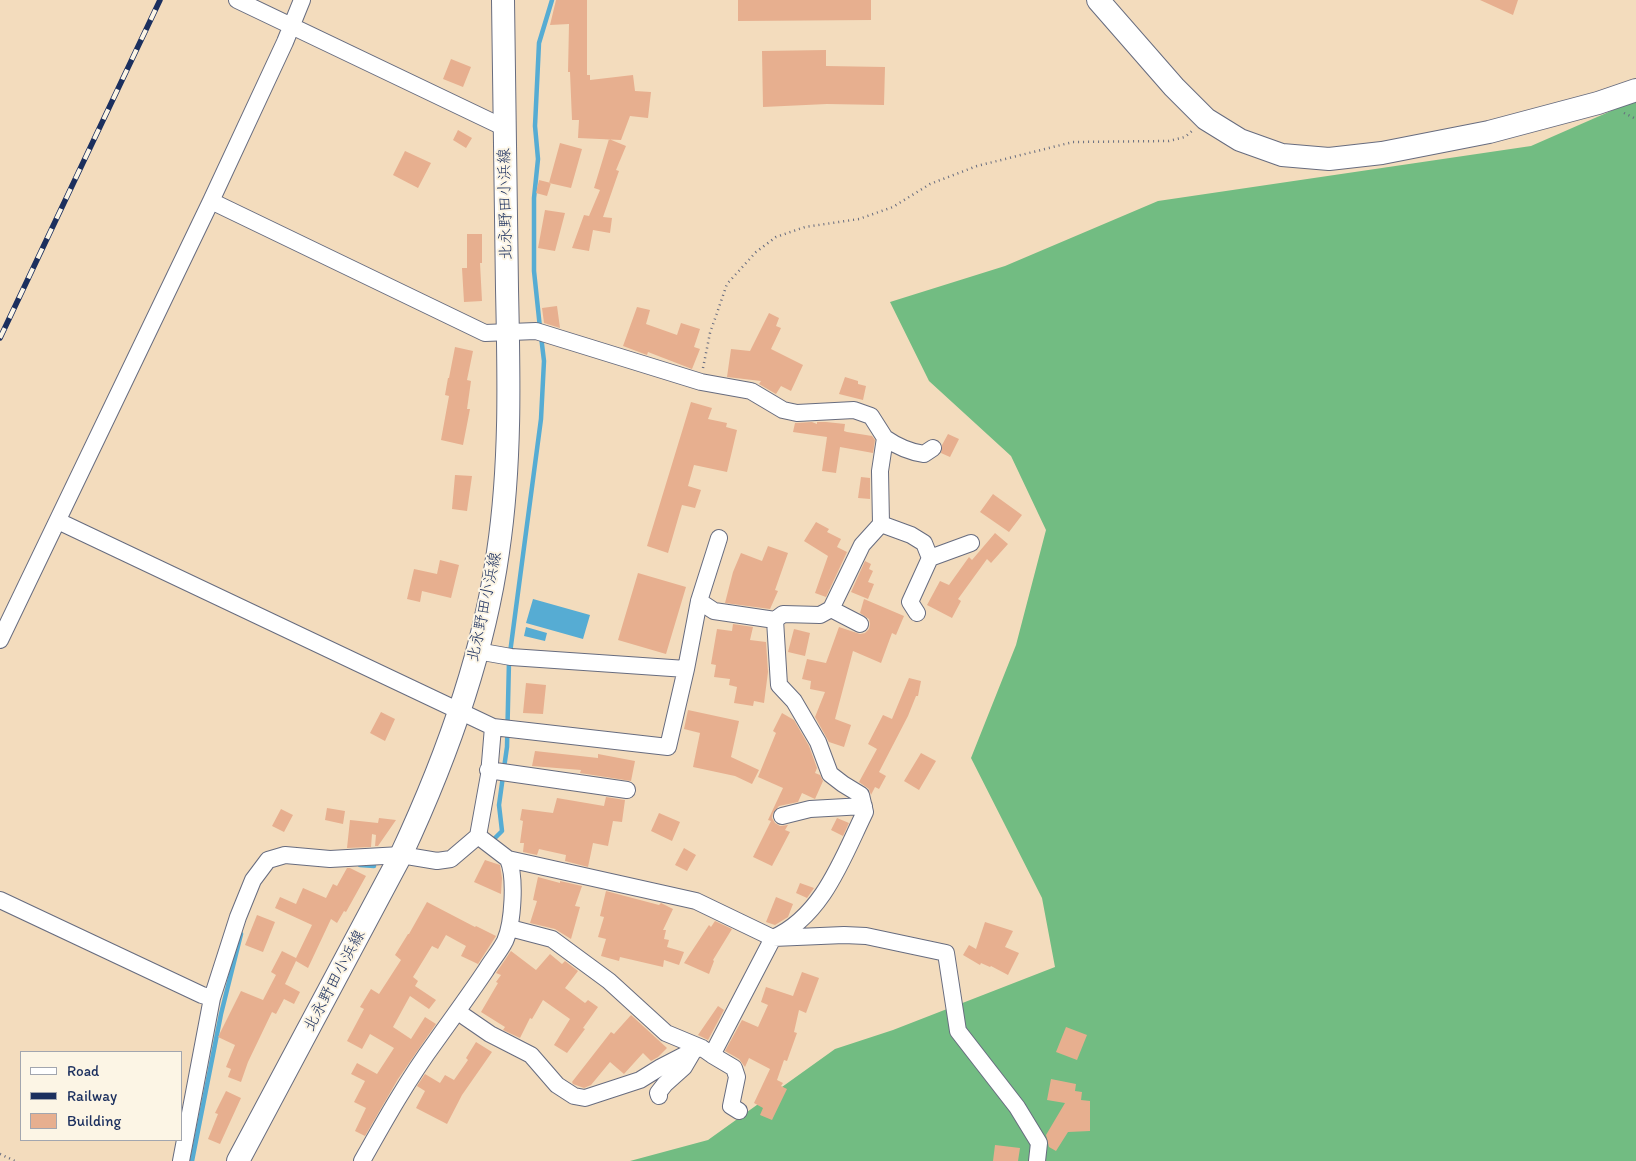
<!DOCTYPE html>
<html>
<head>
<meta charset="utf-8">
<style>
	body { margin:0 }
	#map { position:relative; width:1636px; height:1161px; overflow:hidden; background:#f3dcbd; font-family:Itim,sans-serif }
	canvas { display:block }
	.legend { position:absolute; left:20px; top:1051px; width:162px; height:90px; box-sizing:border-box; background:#fcf5e5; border:1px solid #a2a6af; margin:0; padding:6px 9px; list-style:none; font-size:15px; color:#1b2f5e }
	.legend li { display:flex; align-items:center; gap:10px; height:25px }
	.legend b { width:25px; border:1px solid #a2a6af }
</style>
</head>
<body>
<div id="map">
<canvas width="1636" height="1161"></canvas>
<ul class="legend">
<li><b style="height:6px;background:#fff"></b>Road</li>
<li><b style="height:6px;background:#1b2f5e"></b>Railway</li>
<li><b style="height:14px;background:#e7af8f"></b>Building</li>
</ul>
</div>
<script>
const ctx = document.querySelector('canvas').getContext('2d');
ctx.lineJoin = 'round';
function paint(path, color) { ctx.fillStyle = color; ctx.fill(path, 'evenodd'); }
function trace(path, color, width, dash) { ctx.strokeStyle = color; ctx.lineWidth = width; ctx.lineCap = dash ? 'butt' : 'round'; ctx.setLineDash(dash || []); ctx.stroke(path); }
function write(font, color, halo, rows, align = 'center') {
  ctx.font = font + ' Itim,"Klee One",sans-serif'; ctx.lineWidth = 4; ctx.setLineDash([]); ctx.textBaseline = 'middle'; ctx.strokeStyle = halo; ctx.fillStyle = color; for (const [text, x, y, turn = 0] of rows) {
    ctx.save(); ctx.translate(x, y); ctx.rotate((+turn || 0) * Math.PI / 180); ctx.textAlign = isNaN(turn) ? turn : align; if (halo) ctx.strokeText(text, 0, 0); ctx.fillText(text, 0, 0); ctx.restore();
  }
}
paint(new Path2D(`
	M1636 100V1161H630L708 1140 835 1049 893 1030 1055 967 1042 898 971 758 1016 645 1046 530 1011 456 929 381 890 302 1005 266 1158 201 1531 146Z`), '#72bc82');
paint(new Path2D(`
	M533 599 590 615 583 639 526 623Z
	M526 627 547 633 545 641 524 636Z`), '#56acd3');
trace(new Path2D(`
	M540 328 534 271V198L538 159 535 126 539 43 552 0
	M510 653 541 419 544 361 541 336
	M504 768 507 747 509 661
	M495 838 502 831 499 805 503 776
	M360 865 374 866
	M192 1161 221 1014 241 934`), '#56acd3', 4.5);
paint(new Path2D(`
	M556 0H587V75H590V80L633 75 635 91 651 92 648 118 630 116 621 140 578 138 579 120H572L570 72H568L569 24 550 25Z
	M738 0H871V20L738 21Z
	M1480 0H1518L1513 15Z
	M826 50V66L885 67 884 105 827 104 763 107 762 51Z
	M451 59 471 67 463 87 443 79Z
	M458 130 472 138 466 148 453 140Z
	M609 139 626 146 616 170 619 171 603 217 612 218 610 233 593 230 589 251 572 248 584 215 589 216 600 190 594 188Z
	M560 143 582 149 571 188 549 183Z
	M405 151 431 163 418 188 393 175Z
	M539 180 551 183 547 196 536 193Z
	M545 210 565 213 555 251 538 248Z
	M467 234H482V263H480L482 301 464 302 462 268H467Z
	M557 306 560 328 544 323 542 308Z
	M637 307 650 310 646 324 677 335 681 323 700 329 694 347 700 349 692 369 648 352 647 355 623 346Z
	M769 313 779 318 776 326 781 328 771 349 803 365 791 391 781 386 776 394 759 384 761 381 727 377 731 349 750 351Z
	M455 347 473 351 467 380 471 381 467 409H470L463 445 441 440 449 396 445 395 448 378H449Z
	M845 377 858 381V384L866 386 863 400 839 394Z
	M691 402 712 408 708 419 727 423 726 427 737 430 727 472 694 465 688 486 701 490 695 508 682 505 668 553 647 546Z
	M812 422 817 424V422H826L845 424 844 431 847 432 872 436 875 440 873 453 840 447 836 473 822 471 827 437 793 432 795 423Z
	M948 434 959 439 950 457 941 453 942 445Z
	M455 475 472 476 467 511 452 509Z
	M861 477 870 478V499L858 498Z
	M993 494 1022 515 1009 532 980 512Z
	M816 522 829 529 827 532 841 539 837 547 847 552 826 597 815 593 828 556 804 541Z
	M995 533 1008 544 991 563 987 559 958 599 961 601 952 618 927 605 940 581 949 585 969 557 972 560Z
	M768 546 788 553 775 590 778 591 770 609 725 603 733 572 741 553 762 561Z
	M440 560 459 565 451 598 422 591 420 602 407 599 414 569 437 574Z
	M865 561 871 564 869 569 873 571 868 582 874 584 868 599 851 592Z
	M638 573 686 587 666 654 618 640Z
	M864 599 904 616 896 635 892 633 881 663 853 651 835 719 851 725 844 747 829 742 815 717 825 692 810 689 811 681 802 679 807 659 826 663 839 627 860 634 865 633 869 629 870 624 869 619 860 613Z
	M733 624 753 627 750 640 766 642 768 672 764 703 754 701 753 706 734 703 737 687 729 685 730 679 714 677 716 665 711 664 717 629 732 631Z
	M794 629 810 633 805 656 788 652Z
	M909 678 921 681 918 696H916L908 716 879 772 886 776 879 789 875 787 871 795 869 789 859 782 877 749 868 744 883 715 892 719Z
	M526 683 546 685 543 714 523 713Z
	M688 710 739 721 731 757 759 770 752 784 735 776 693 767 700 733 684 729Z
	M381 712 395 719 385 741 370 733Z
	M782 713 794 720 809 746 817 768 815 773 820 775 823 781 815 799 802 793 798 802 779 806 773 813 772 818 775 823 780 826 788 825 785 830 790 832 772 866 753 857 771 821 768 820 783 788 758 777 776 733 773 731Z
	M535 751 598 758V754L635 761 631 781 580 773 581 770 532 766Z
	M921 753 936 761 919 790 904 781Z
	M606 797 625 800 622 822 613 821 608 846 593 843 588 867 565 861 566 855 539 849 537 855 523 852 524 843H520L523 821 520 820 522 809 553 813 557 798 604 806Z
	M327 808 345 811 343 824 325 820Z
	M281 809 293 815 284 832 272 826Z
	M659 813 680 822 672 841 651 831Z
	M379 818 396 820 378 846H375L376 835 372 834 371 847 347 848 350 820 378 823Z
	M837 818 849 823 843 836 831 830Z
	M684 848 696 855 687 871 675 865Z
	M485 860 500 865 502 878 501 894 474 882Z
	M347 868H350L366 876 346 912 344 911 337 923 331 919 308 968 296 961 285 984 300 992 294 1004 284 999 276 1014 272 1012 248 1062 241 1082 228 1077 231 1069 226 1067 235 1045 218 1037 241 991 263 1000 276 975 271 972 282 951 296 958 312 925 275 908 280 897 296 904 303 888 326 898 333 884 337 886Z
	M538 877 560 883V881L582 886 575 906 580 907 571 939 555 929 530 923 537 901 533 900Z
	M800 883 814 888 807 898 796 893Z
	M606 891 659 905 661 903 673 909 663 930H666L664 939 669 940 667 947 684 952 679 965 664 960 663 967 620 957 619 961 601 956 606 939 598 937 604 917 600 916Z
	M776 897 793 904 788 917 775 925 766 922Z
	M427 902 475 927 476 926 496 936 478 964 461 956 466 946 446 935 438 949 432 946 413 977 418 981 415 986 436 1000 429 1009 410 996 393 1027 411 1039 425 1017 436 1024 398 1079 365 1136 355 1131 366 1108 354 1102 365 1081 351 1074 357 1063 377 1074 394 1048 370 1034 362 1049 347 1041 364 1009 360 1007 371 989 379 994 401 960 395 955 408 934H409Z
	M257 915 275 922 263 952 245 945Z
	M715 921 732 929 713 960 714 961 709 974 684 963 709 925 711 927Z
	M985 922 1013 931 1005 947 1019 953 1008 975 991 966 990 967 981 963 980 965 963 955 969 945 976 949Z
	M511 951 536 970 550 954 562 964 565 961 578 971 565 988 585 1003 588 1000 598 1007 583 1028 585 1029 567 1053 554 1045 570 1019 543 1000 532 1019 530 1018 520 1038 503 1030 505 1027 481 1012 498 983 496 982 501 975 496 973Z
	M802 972 819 978 806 1013 799 1010 794 1032 797 1033 787 1061 784 1060 777 1080 783 1083 781 1086 787 1089 772 1120 760 1115 763 1108 754 1103 770 1069 749 1058 745 1067 739 1059 725 1051 742 1020 758 1027 768 1005 761 1002 766 987 793 996Z
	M718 1006 724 1010 708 1040 698 1035Z
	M631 1015 667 1048 658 1057 651 1061 643 1053 624 1074 610 1062 591 1085 584 1088 573 1084 572 1082 611 1032 614 1034Z
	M1066 1027 1087 1035 1077 1060 1056 1052Z
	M476 1042 492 1052 462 1095 447 1124 416 1108 425 1091 417 1086 425 1074 440 1083 445 1075 454 1080 468 1060 466 1058Z
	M1051 1079 1076 1084 1075 1091 1082 1092 1081 1100 1090 1101V1131L1068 1132 1056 1151 1049 1147 1046 1135 1065 1103 1047 1100Z
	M226 1091 241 1098 220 1144 208 1139 218 1114 215 1113Z
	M995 1145 1020 1148 1018 1161H993Z`), '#e7af8f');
const street = new Path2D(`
	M237 0 505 128
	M211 201 485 333 536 331 701 382 751 391 783 410 797 413 854 410 871 416 885 438 880 471 881 524 862 545 831 609 820 615 783 614 775 620 714 611 699 601
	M885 438C898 447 909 452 924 454L933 448
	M58 521 493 727 668 747 686 669 699 601 719 538
	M881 524 911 535 924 543 930 558 910 602 917 613
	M930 558 971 543
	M831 609 860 624
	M0 640 211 201 285 42 302 0
	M477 651 511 657 686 669
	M488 770 627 790
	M782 816 810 809 864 806
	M478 836 508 859 696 901 773 938 844 935 866 936 946 953 958 1031 1017 1107 1039 1143 1037 1161
	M0 900 202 995 212 998
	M510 928 552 939 609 981 666 1033 702 1048 712 1055 773 938C823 916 843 857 865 812L861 795 843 784 830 774 818 742 794 701 779 685 775 620
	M458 1012 490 1034 531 1055 557 1085 574 1096 585 1098 640 1080 661 1067 694 1050 702 1048
	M712 1055 734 1068 737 1077 731 1106 739 1111
	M659 1096 658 1093 665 1084 684 1067 694 1050
	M181 1161 212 998 238 917 253 880 268 860 285 855 330 859 401 855 437 861 451 859 478 836 489 775 493 727
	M362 1161C385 1120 408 1079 436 1041 453 1017 470 994 486 970 492 960 500 951 505 941 513 923 516 877 508 859`);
const secondary = new Path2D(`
	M1098 0 1174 87 1206 119 1240 140 1282 155 1329 159 1382 153 1489 132 1598 103 1636 90
	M238 1161 401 855C446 759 483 658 498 552 511 465 509 377 507 289 506 193 504 96 503 0`);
trace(street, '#676c7f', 18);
trace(secondary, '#676c7f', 24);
trace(new Path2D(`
	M1624 113 1636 119
	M703 368 710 333 727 284 756 252 776 237 805 227 859 219 893 207 930 184 977 166 1073 142 1169 141 1185 137 1192 131
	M0 1154 15 1161`), '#676c7f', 2.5, [1, 4]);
trace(street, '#fff', 16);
trace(secondary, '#fff', 22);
const rail = new Path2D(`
	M0 338 160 0`);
trace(rail, '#1b2f5e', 5.5);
trace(rail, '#fcf5e5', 4, [11]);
write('16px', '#1b2f5e', '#fcf5e5', [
	["北永野田小浜線",506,204,-91],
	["北永野田小浜線",485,607,-78],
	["北永野田小浜線",335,981,-62]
]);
</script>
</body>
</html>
